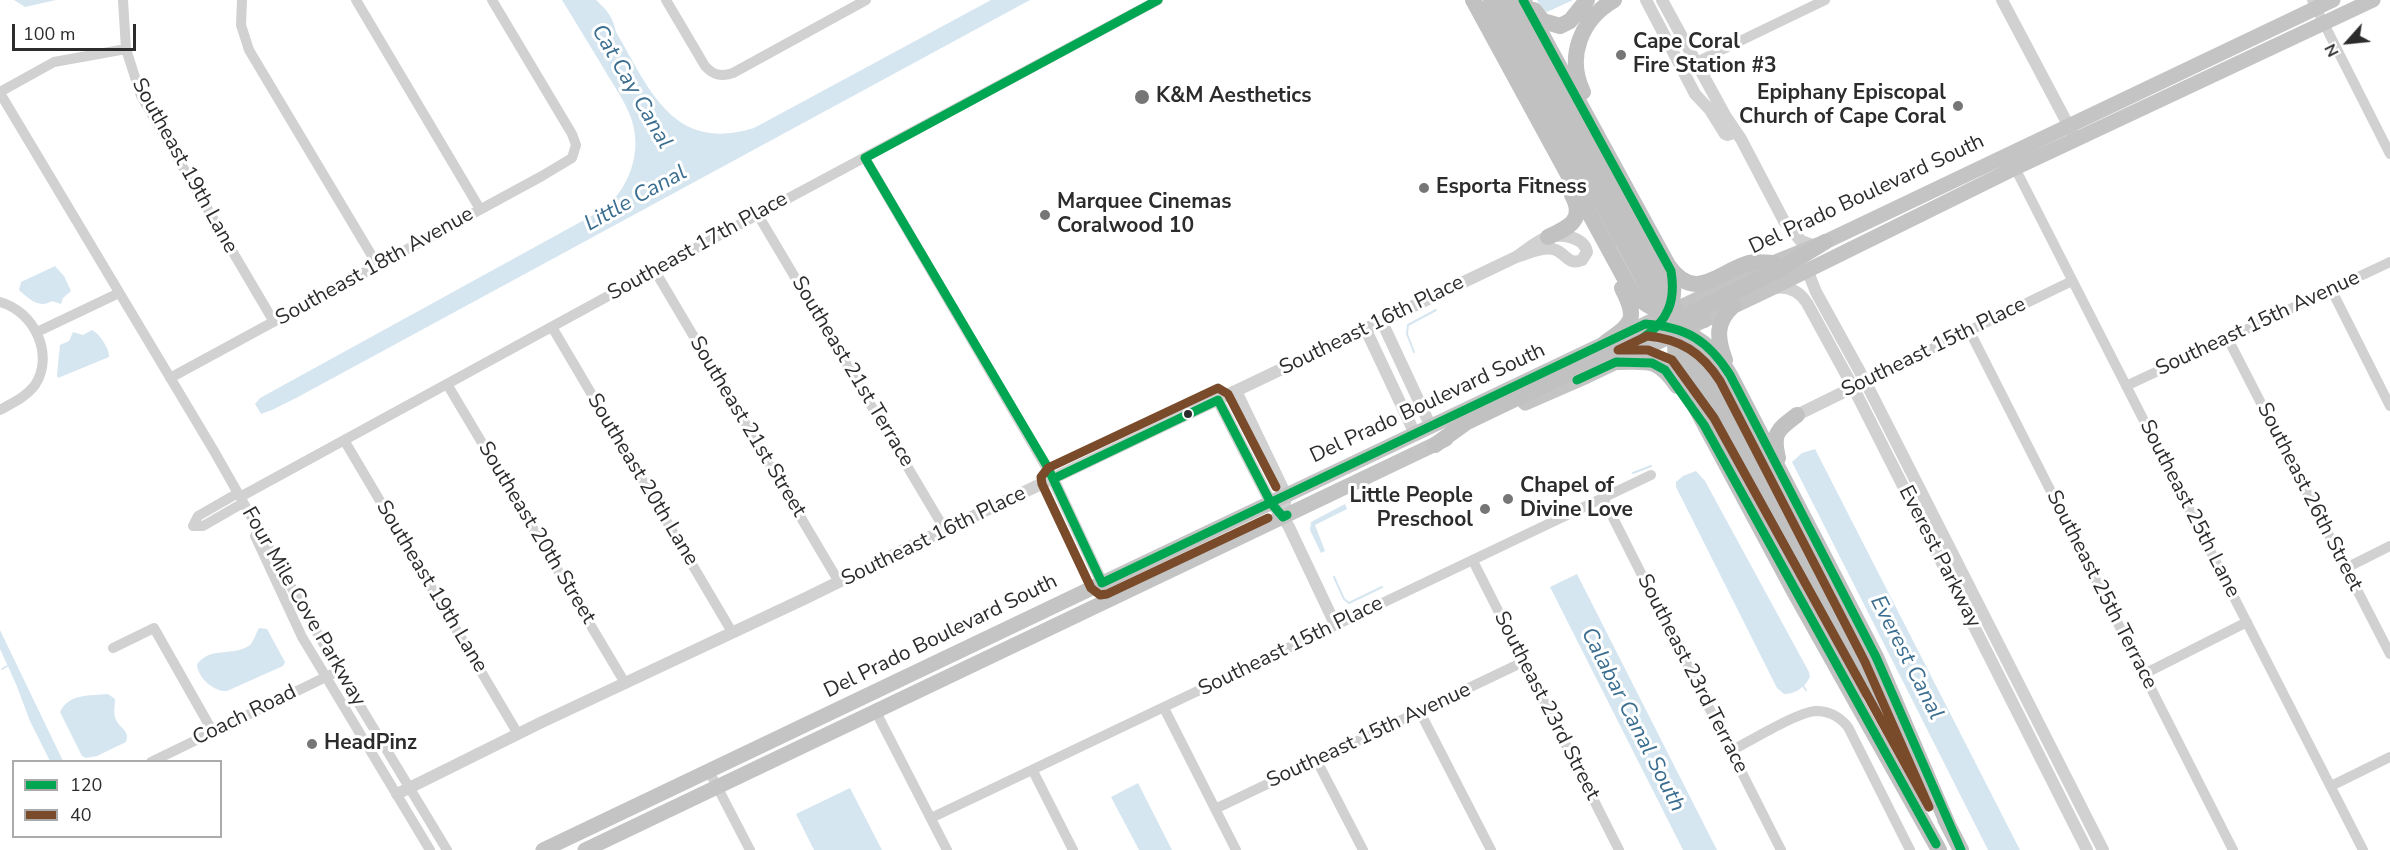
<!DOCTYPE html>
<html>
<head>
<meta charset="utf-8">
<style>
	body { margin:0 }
	#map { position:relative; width:2390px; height:850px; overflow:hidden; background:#fff; font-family:"Nunito Sans",sans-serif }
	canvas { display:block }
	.legend { position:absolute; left:12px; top:760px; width:210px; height:78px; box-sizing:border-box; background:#fff; border:2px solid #ababab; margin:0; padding:8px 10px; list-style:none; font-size:18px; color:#2c2c2c }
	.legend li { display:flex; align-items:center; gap:12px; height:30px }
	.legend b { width:30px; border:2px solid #ababab }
	.north { position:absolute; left:2318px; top:12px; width:60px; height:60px; -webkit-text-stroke:4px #fff; paint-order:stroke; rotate:243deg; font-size:16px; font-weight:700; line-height:24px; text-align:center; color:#2c2c2c }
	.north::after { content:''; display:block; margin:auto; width:21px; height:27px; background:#2c2c2c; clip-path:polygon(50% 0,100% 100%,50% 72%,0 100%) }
	.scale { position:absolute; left:12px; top:24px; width:124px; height:27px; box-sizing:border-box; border:3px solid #2c2c2c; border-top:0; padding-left:8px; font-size:18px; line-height:21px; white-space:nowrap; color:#2c2c2c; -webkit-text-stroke:4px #fff; paint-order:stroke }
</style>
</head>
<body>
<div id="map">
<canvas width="2390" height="850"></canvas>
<ul class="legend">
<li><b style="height:8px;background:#00a651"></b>120</li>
<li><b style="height:8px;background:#7a4b2a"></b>40</li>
</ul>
<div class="north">N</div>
<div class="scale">100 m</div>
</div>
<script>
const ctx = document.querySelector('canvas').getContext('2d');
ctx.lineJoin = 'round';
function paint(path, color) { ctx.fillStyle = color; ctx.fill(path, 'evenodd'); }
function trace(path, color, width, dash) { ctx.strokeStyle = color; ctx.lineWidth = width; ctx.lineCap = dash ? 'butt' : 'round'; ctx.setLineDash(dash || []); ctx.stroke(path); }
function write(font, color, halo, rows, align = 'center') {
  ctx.font = font + ' "Nunito Sans",sans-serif'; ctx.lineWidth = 6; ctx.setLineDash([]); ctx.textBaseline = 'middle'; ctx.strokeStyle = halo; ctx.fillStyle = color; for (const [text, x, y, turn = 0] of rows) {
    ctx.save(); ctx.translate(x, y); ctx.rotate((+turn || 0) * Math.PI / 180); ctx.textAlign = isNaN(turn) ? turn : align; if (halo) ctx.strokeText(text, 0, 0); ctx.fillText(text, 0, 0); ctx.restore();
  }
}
paint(new Path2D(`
	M14 0H56L25 7Z
	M562 0H596C607 10 613 17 616 32 650 90 673 153 754 128L991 0H1030L298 397 272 410 261 414 255 404 260 398 604 209C629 188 642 153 632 121 626 101 611 82 601 64 588 43 575 21 562 0Z
	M1537 0H1573L1547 12 1541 8Z
	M55 266 64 276 71 291 63 298 61 304 52 301C39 309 29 299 19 290L21 282Z
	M92 330C99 333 110 349 109 357L58 378 57 375 60 345 69 341 73 332 83 335Z
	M1815 449 2020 850H1988L1792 462 1802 453Z
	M1696 471 1705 481 1809 672 1810 677C1805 687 1796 694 1784 694L1777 688 1676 487V482L1683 476Z
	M1345 504 1347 509 1315 525 1325 551 1321 553 1310 530 1311 522Z
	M1577 574 1717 850H1683L1550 587Z
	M259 628 267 629 285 662 283 666 227 691C214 692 198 678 197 665 208 646 234 657 250 645 254 641 256 633 259 628Z
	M0 630 63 761H50L30 721 16 684 0 649Z
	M108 694 115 699C115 706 113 713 116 720 121 729 130 731 126 742L97 756 86 758 82 756 60 712C69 693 90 696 108 694Z
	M1138 783 1172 850H1139L1111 797Z
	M850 788 882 850H814L796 814Z`), '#d6e6f1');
trace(new Path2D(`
	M1414 352 1407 334 1408 325 1436 310
	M1633 473 1651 466
	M1334 577 1344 599 1349 603 1382 587
	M2 669 7 666
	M1803 686 1806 690`), '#d6e6f1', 2);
trace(new Path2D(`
	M123 0 126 49 141 96 274 322
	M242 0 241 25 249 50 378 266
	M356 0 480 209
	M666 0 705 66C713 75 721 77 733 73L866 0
	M2312 0 2390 154
	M1682 69 1825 0
	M0 92 54 62 126 49
	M0 93 214 451 339 671 447 850
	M865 158 1053 479
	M2015 168 2363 850
	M758 215 945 530
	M655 271 839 582
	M2331 289 2390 406
	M0 302C34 311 55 355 35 385 26 397 12 403 0 410
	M552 327 732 632
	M1969 330 2233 850
	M37 332 119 293
	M2228 339 2390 654
	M170 378 542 176 572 158 576 145 572 134 492 0
	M1865 381 2072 281
	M447 384 625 683
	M2126 386 2390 262
	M344 440 518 734
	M238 493 198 516 193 526H203L243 503
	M240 497 718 236 1158 0
	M1603 498 1781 850
	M255 536 302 637 430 850
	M1473 561 1619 850
	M2346 568 2390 546
	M113 648 154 628 213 732
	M2144 674 2247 622
	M1164 708 1236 850
	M876 712 947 850
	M1420 712 1491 850
	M1731 751C1750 741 1797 712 1816 711 1829 711 1840 717 1848 727L1910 850
	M1317 761 1363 850
	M151 762 332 674
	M709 771 750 850
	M1033 771 1073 850
	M2331 786 2390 757
	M1215 809 1523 662
	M931 818 1651 475`), '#d1d1d1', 10);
trace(new Path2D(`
	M1646 0 1695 94 1710 110 1725 134 1728 135 1736 132
	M1662 0 1726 117 1741 139 1784 221 1801 241 1815 246
	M2002 0 2073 134
	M1810 268V277L1816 292 1865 381 2103 850
	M1775 288C1789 286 1799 291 1807 303L1853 387 2087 850
	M1382 322 1431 427
	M1366 330 1415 434
	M1236 391 1286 495 1283 517
	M1218 400 1271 503 1283 517 1289 527 1335 624
	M1797 415 1860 384
	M1053 479 1102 583
	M397 794 540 723 806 598 928 538 1516 257C1527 254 1542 246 1553 249 1566 252 1567 266 1582 260L1587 252C1584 236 1559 233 1545 238 1535 242 1525 251 1516 257`), '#d1d1d1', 12);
trace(new Path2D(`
	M1525 403 1587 376 1772 288 2015 168 2373 0
	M543 850 1773 263 1825 242 2333 0
	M585 850 1446 439`), '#c4c4c4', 15);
trace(new Path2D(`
	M1473 0 1632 292C1650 312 1677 320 1704 320
	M1491 0 1623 242
	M1507 0 1635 236
	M1534 10 1543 21 1560 26 1570 21 1587 0
	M1583 92C1566 57 1581 19 1614 0
	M1548 237C1568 228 1586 220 1572 195
	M1825 242 1784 267 1692 313 1680 330 1675 342 1676 371 1795 593 1939 850
	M1668 265C1695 304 1718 272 1749 263 1756 261 1765 263 1773 263
	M1680 330C1704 340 1717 353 1730 375L1876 657 1949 827
	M1606 342C1633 323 1638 319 1622 288
	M1725 360C1717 338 1715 323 1733 306
	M1616 362C1649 362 1657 357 1677 386
	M1725 401 1823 584 1889 714
	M1712 407 1793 556 1862 690
	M1435 445 1467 422 1642 338C1671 321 1681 294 1667 263L1523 0
	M1778 458C1772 433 1777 430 1797 415
	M1945 819 1961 850`), '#c1c1c1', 16);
trace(new Path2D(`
	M1635 236 1725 401
	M1623 242 1712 407`), '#c1c1c1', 16);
trace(new Path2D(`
	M1158 0 865 158 1047 466 1102 583 1645 324C1686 327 1708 340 1730 375L1876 657 1961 850
	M1523 0 1671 271C1676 301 1668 321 1643 338
	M1577 380 1616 362 1652 363 1665 370 1704 425 1936 844
	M1053 479 1218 400 1271 503 1283 517 1287 515`), '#00a651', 9);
trace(new Path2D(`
	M1647 336C1681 339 1702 353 1720 381L1865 662 1929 807 1714 418 1672 360 1648 350H1618Z
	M1268 518 1107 594 1100 595 1091 588 1042 484 1041 477 1048 468 1218 388 1228 394 1276 487`), '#7a4b2a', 9);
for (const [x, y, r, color] of [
	[1621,55,6,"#767676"],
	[1142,97,8,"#767676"],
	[1958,106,6,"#767676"],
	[1424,188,6,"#767676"],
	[1045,215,6,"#767676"],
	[1188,414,5,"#2c2c2c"],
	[1508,499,6,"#767676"],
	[1485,509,6,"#767676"],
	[312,744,6,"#767676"]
]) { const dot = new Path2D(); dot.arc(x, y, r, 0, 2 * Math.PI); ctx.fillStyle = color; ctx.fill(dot); trace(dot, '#fff', 2); }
write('bold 21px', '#2c2c2c', '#fff', [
	["Cape Coral",1633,43],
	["Fire Station #3",1633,67],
	["Epiphany Episcopal",1946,94,"right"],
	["Church of Cape Coral",1946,118,"right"],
	["K&M Aesthetics",1156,97],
	["Esporta Fitness",1436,188],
	["Marquee Cinemas",1057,203],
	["Coralwood 10",1057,227],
	["Chapel of",1520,487],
	["Divine Love",1520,511],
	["Little People",1473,497,"right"],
	["Preschool",1473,521,"right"],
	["HeadPinz",324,744]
], 'left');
write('21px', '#2c2c2c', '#fff', [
	["Southeast 19th Lane",184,166,61],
	["Del Prado Boulevard South",1867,195,-25],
	["Southeast 17th Place",698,247,-29],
	["Southeast 18th Avenue",375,267,-29],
	["Southeast 15th Avenue",2258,324,-25],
	["Southeast 16th Place",1372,326,-26],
	["Southeast 15th Place",1934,348,-26],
	["Southeast 21st Terrace",852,372,59],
	["Del Prado Boulevard South",1428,404,-25],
	["Southeast 21st Street",747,427,59],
	["Southeast 20th Lane",642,480,59],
	["Southeast 26th Street",2309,497,63],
	["Southeast 25th Lane",2189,509,63],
	["Southeast 20th Street",536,533,59],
	["Southeast 16th Place",934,537,-26],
	["Everest Parkway",1939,557,63],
	["Southeast 19th Lane",431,587,59],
	["Southeast 25th Terrace",2101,590,63],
	["Four Mile Cove Parkway",303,607,60],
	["Del Prado Boulevard South",941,637,-26],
	["Southeast 15th Place",1291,647,-26],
	["Southeast 23rd Terrace",1692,674,63],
	["Southeast 23rd Street",1546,706,63],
	["Coach Road",245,716,-26],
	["Southeast 15th Avenue",1369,736,-25]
]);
write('italic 22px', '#3a6d8f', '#fff', [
	["Cat Cay Canal",631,87,60],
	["Little Canal",636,199,-29],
	["Everest Canal",1906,658,63],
	["Calabar Canal South",1632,720,63]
]);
</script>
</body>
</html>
